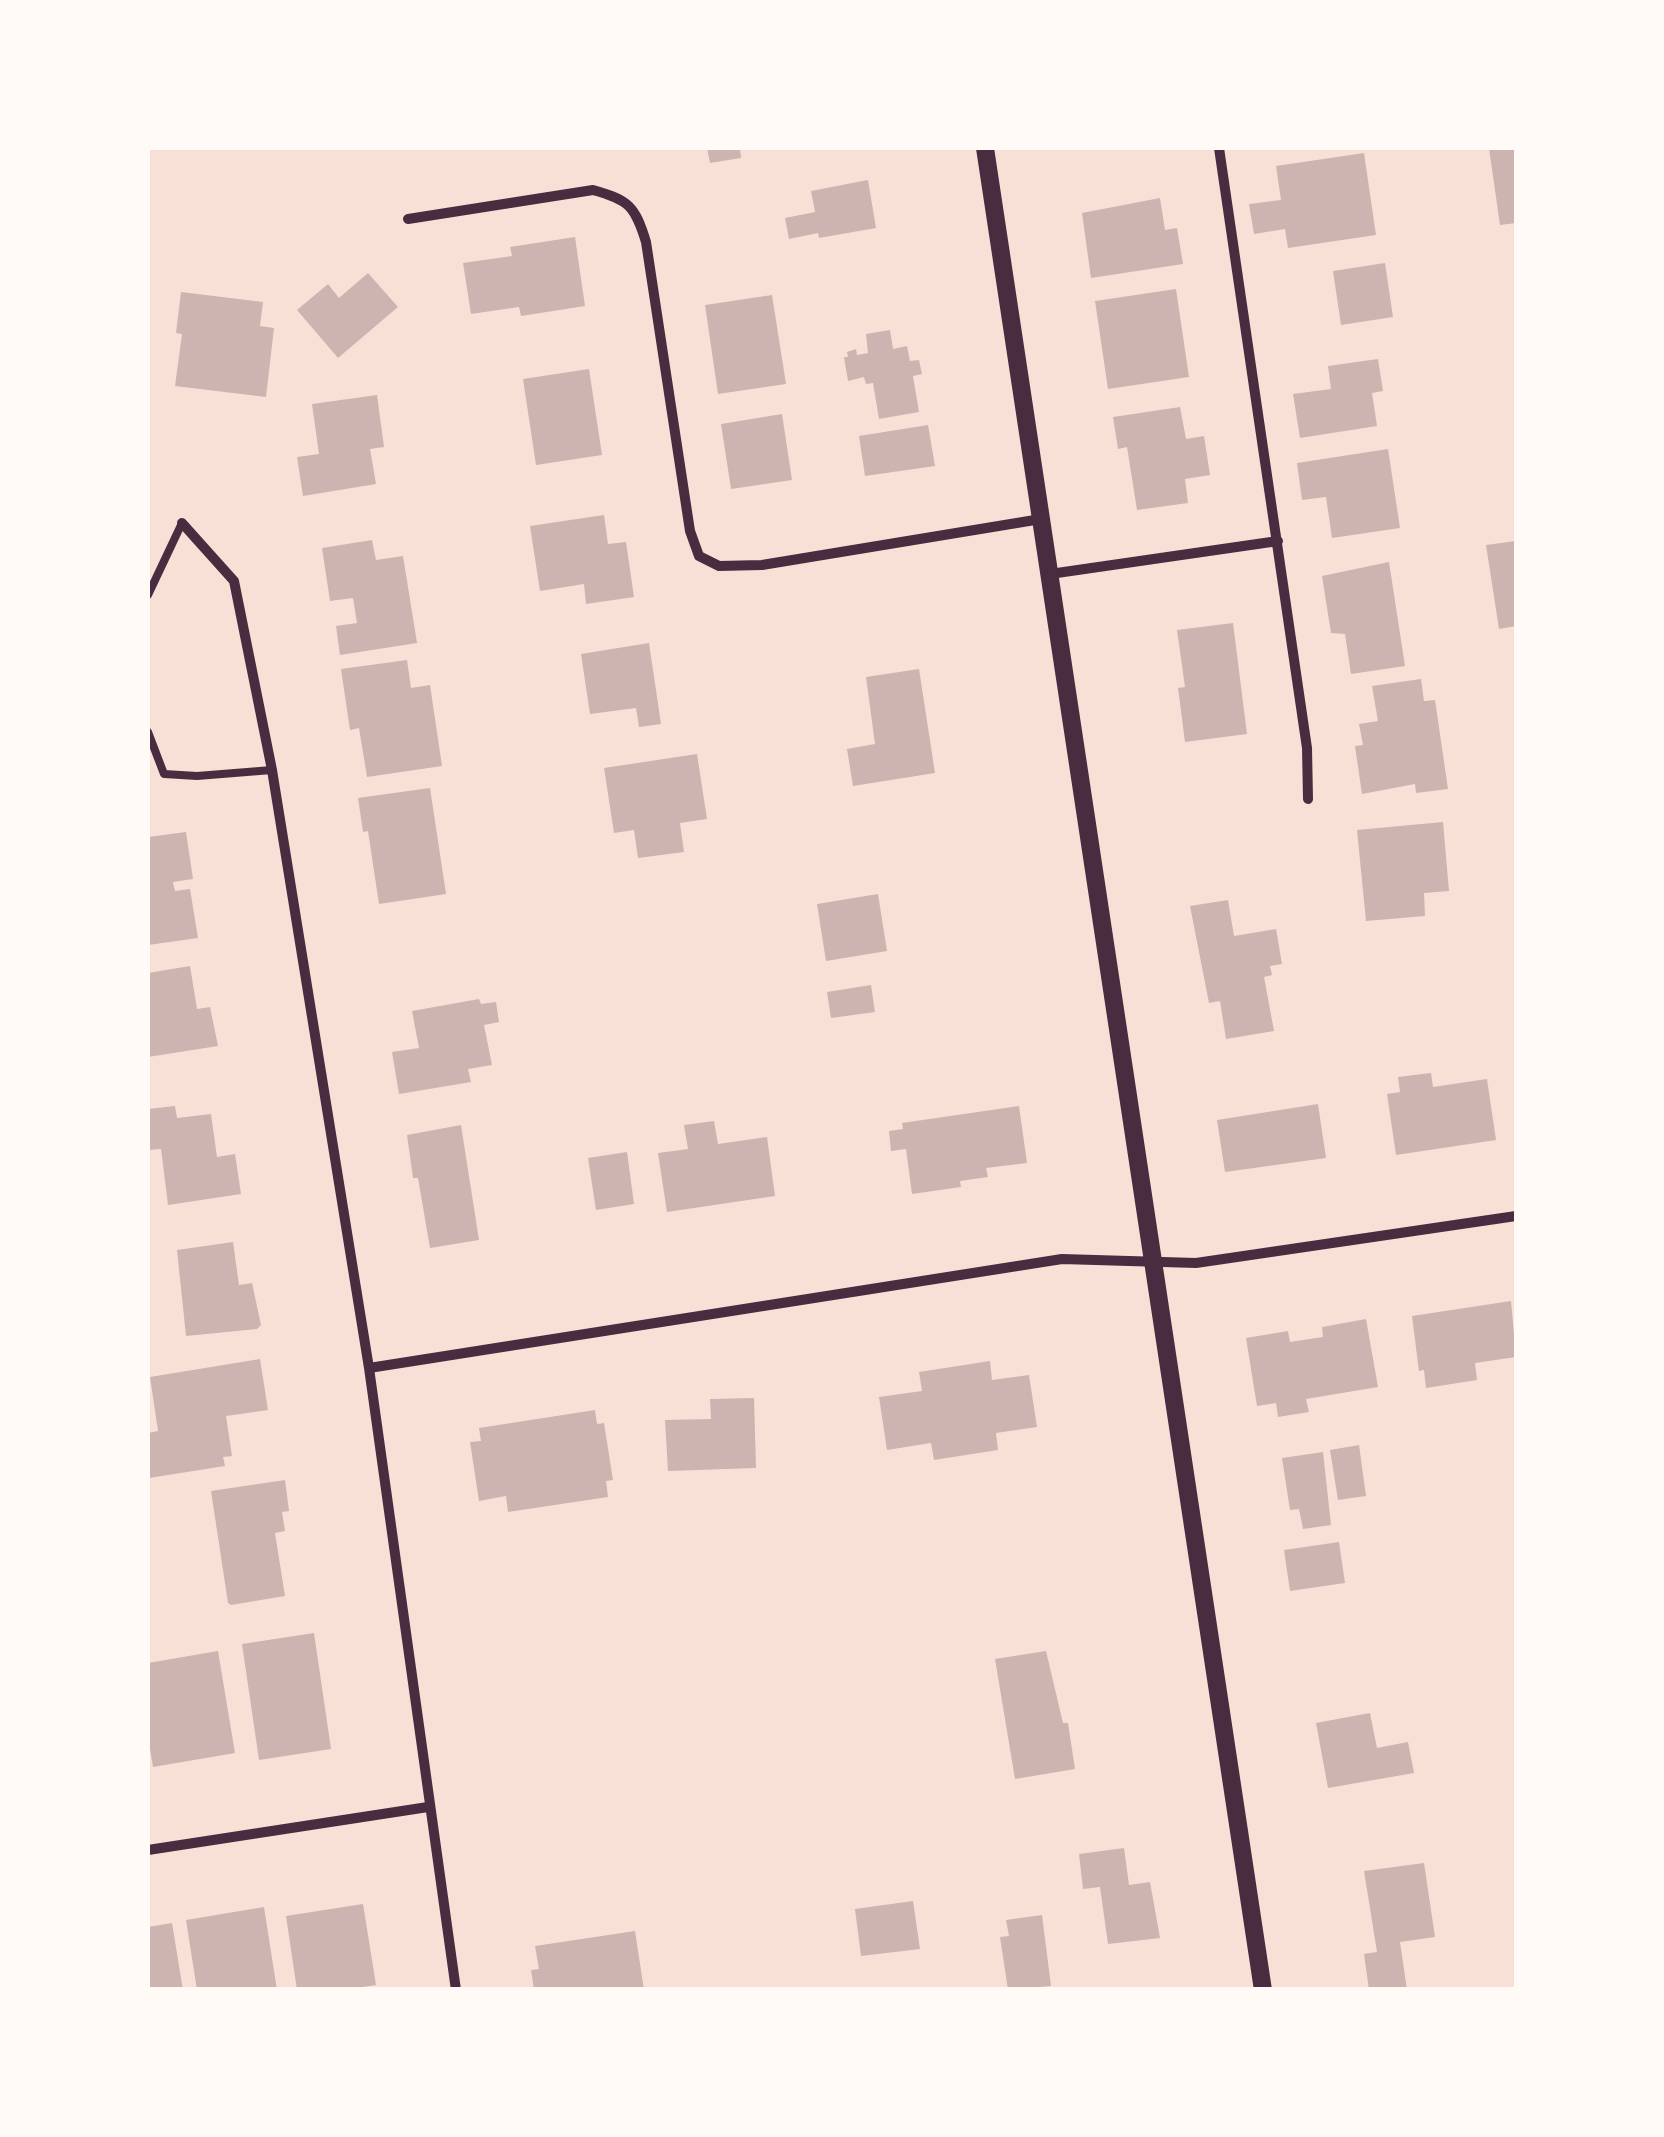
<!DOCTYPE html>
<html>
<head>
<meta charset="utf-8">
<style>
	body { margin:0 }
	#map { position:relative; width:1664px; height:2137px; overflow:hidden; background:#f7e1d7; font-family:"PT Sans",sans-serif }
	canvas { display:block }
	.frame { position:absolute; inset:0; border:150px solid #fffaf5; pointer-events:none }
</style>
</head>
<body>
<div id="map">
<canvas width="1664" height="2137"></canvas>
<div class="frame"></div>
</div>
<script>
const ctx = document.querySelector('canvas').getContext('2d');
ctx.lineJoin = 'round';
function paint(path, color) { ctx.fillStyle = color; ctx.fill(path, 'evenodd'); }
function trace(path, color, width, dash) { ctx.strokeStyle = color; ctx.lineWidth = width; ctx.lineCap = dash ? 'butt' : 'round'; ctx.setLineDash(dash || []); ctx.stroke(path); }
paint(new Path2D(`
	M707 148H740L741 158 710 163Z
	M1489 148H1516V223L1500 225Z
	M1364 153 1376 235 1288 248 1285 229 1254 234 1249 204 1281 200 1276 166Z
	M868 180 876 228 819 238 818 233 789 239 785 218 815 212 811 191Z
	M1160 198 1165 230 1177 228 1183 264 1091 278 1082 213Z
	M575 237 585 306 521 316 519 307 471 314 463 263 512 256 510 247Z
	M1385 263 1393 317 1341 325 1333 271Z
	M368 273 398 307 338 358 297 310 328 284 339 298Z
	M1176 289 1189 377 1108 389 1095 301Z
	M181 292 263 302 260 326 274 328 266 397 175 386 182 334 176 333Z
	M772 295 786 384 718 394 705 305Z
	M890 330 893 349 907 346 910 361 919 360 922 374 913 376 919 412 879 419 873 383 866 384 864 377 848 381 844 357H848L847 352 856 349 857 355 868 353 866 334Z
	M1378 359 1383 391 1372 393 1377 426 1300 438 1293 394 1331 389 1328 366Z
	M589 369 602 455 536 465 523 379Z
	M377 395 384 447 370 449 376 484 303 496 297 457 319 454 312 404Z
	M1180 407 1186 439 1204 436 1210 475 1185 479 1188 503 1137 510 1127 447 1118 449 1113 417Z
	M782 414 792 480 731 489 721 424Z
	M928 425 935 466 865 476 859 436Z
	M1388 449 1400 528 1332 538 1326 497 1302 500 1297 463Z
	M604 515 608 544 626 542 634 597 586 604 584 584 540 591 530 526Z
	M372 540 376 560 403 556 417 643 340 655 336 626 357 623 353 598 330 601 322 548Z
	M1516 541V626L1499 629 1486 545Z
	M1389 562 1405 666 1351 674 1345 634 1331 633 1322 576Z
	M1233 623 1247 734 1185 742 1178 688 1185 687 1177 630Z
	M649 643 661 724 639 727 636 708 590 714 581 654Z
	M407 660 411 688 430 685 442 766 367 777 359 728 350 730 341 669Z
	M919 669 935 773 853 786 847 749 875 744 866 677Z
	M1421 679 1424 701 1435 700 1448 789 1416 793 1415 784 1362 794 1355 746 1363 745 1359 724 1378 721 1372 686Z
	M697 754 707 819 680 823 684 852 638 858 634 830 614 833 604 768Z
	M430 788 446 894 379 904 368 831 363 832 358 798Z
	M1443 822 1449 891 1424 893 1425 916 1366 921 1357 830Z
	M186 832 193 879 173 882 175 891 190 889 198 938 148 945V837Z
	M878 894 887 951 826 961 817 904Z
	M1228 900 1234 936 1276 929 1282 964 1270 966 1272 975 1264 977 1274 1031 1226 1039 1220 1001 1209 1003 1190 906Z
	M190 966 197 1009 210 1007 218 1046 148 1057V973Z
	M871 985 875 1012 831 1018 827 992Z
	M479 999 481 1004 496 1002 499 1022 484 1025 492 1065 468 1069 471 1082 399 1094 392 1052 419 1048 412 1011Z
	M1431 1073 1433 1087 1487 1079 1496 1140 1396 1155 1387 1094 1400 1092 1398 1077Z
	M1318 1104 1326 1158 1225 1172 1217 1120Z
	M175 1106 177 1118 211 1114 217 1157 235 1154 241 1194 168 1205 161 1149 148 1150V1109Z
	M1019 1106 1027 1163 986 1168 988 1177 960 1181 961 1187 912 1194 906 1149 891 1151 889 1131 903 1129 902 1123Z
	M714 1121 718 1144 767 1137 775 1196 667 1212 658 1153 688 1149 684 1125Z
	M461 1125 479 1240 430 1248 418 1178H413L407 1135Z
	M627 1152 634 1204 596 1210 588 1158Z
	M233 1242 239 1285 252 1283 261 1325 257 1329 186 1336 177 1250Z
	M1511 1301 1516 1357 1475 1363 1477 1380 1426 1388 1424 1370 1419 1371 1412 1316Z
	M1366 1319 1378 1387 1306 1399 1309 1412 1278 1417 1276 1403 1257 1406 1246 1338 1288 1331 1290 1342 1323 1337 1322 1327Z
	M260 1359 268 1410 226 1416 232 1456 223 1457 225 1466 149 1478 148 1433 158 1431 150 1377Z
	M990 1361 992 1380 1029 1375 1037 1427 996 1433 998 1450 934 1460 931 1443 887 1450 879 1397 922 1391 919 1372Z
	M754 1398 756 1468 668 1471 665 1420 711 1419 710 1399Z
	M595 1410 597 1424 604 1423 613 1480 606 1481 608 1497 508 1512 506 1496 479 1501 470 1442 481 1441 479 1428Z
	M1359 1445 1366 1496 1338 1500 1330 1450Z
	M1323 1452 1331 1525 1303 1529 1299 1509 1290 1510 1282 1458Z
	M285 1480 289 1511 282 1512 285 1531 275 1533 285 1596 231 1605 228 1603 211 1491Z
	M1339 1542 1345 1583 1290 1591 1284 1550Z
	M314 1633 331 1749 259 1760 242 1644Z
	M218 1651 235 1753 153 1767 148 1737V1663Z
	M1046 1651 1063 1723H1068L1075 1769 1015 1779 995 1659Z
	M1370 1713 1377 1748 1408 1742 1414 1773 1328 1788 1316 1723Z
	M1124 1848 1129 1885 1150 1882 1160 1938 1108 1944 1100 1887 1083 1889 1079 1854Z
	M1424 1863 1435 1937 1400 1942 1407 1990H1369L1364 1954 1377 1952 1364 1871Z
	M913 1901 920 1949 861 1956 855 1909Z
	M363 1904 376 1985 343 1990H297L286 1916Z
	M264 1907 277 1990H197L186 1920Z
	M1042 1915 1051 1986 1008 1990 1000 1937 1009 1936 1006 1920Z
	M172 1923 183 1990H148V1927Z
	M635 1931 644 1990H534L531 1970 539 1969 535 1946Z`), '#ccb4b1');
trace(new Path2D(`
	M148 595 182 523
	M148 732 164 774 197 776 272 770`), '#4a2c40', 8);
trace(new Path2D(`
	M1219 148 1307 748 1308 799
	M408 219 593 190C629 200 635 206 646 242L690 531 699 556 719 566 762 565 1041 519
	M182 523 234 581 272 770 369 1368 456 1990
	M1050 574 1278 541
	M369 1368 1062 1259 1196 1263 1516 1216
	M148 1850 428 1807`), '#4a2c40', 10);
trace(new Path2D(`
	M985 148 1263 1990`), '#4a2c40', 18);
</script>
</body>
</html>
